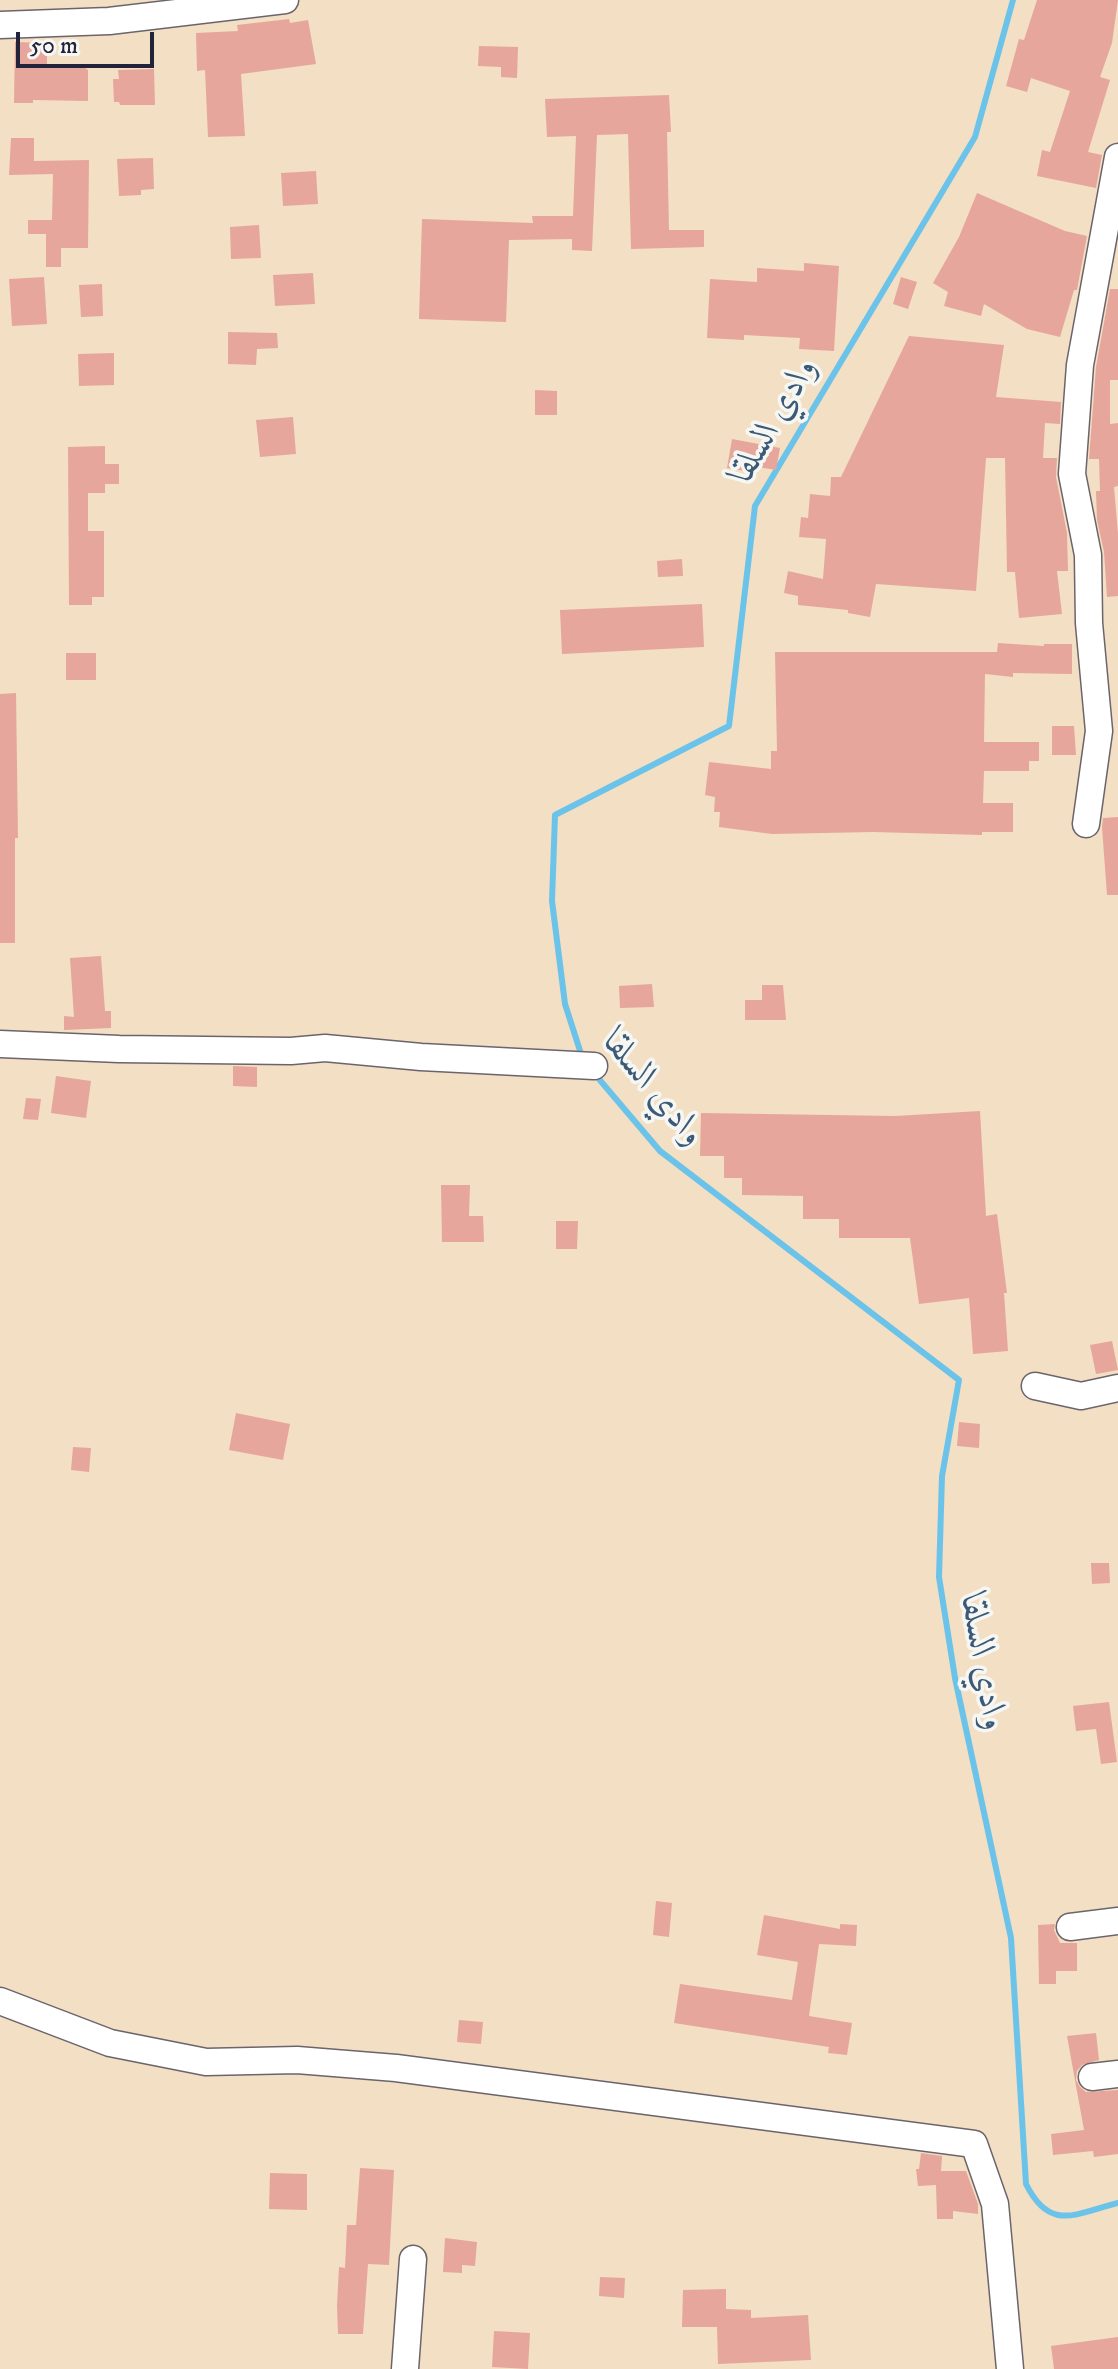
<!DOCTYPE html>
<html>
<head>
<meta charset="utf-8">
<style>
	body { margin:0 }
	#map { position:relative; width:1118px; height:2369px; overflow:hidden; background:#f2dfc4; font-family:"IM FELL DW Pica",serif }
	canvas { display:block }
	.scale { position:absolute; left:16px; top:32px; width:138px; height:36px; box-sizing:border-box; border:4px solid #22223b; border-top:0; padding-left:10px; font-size:24px; line-height:28px; white-space:nowrap; color:#22223b; -webkit-text-stroke:6px #f6f6f2; paint-order:stroke }
</style>
</head>
<body>
<div id="map">
<canvas width="1118" height="2369"></canvas>
<div class="scale">50 m</div>
</div>
<script>
const ctx = document.querySelector('canvas').getContext('2d');
ctx.lineJoin = 'round';
function trace(path, color, width, dash) { ctx.strokeStyle = color; ctx.lineWidth = width; ctx.lineCap = dash ? 'butt' : 'round'; ctx.setLineDash(dash || []); ctx.stroke(path); }
function paint(path, color) { ctx.fillStyle = color; ctx.fill(path, 'evenodd'); }
function write(font, color, halo, rows, align = 'center') {
  ctx.font = font + ' "IM FELL DW Pica",Amiri,serif'; ctx.lineWidth = 7; ctx.setLineDash([]); ctx.textBaseline = 'middle'; ctx.strokeStyle = halo; ctx.fillStyle = color; for (const [text, x, y, turn = 0] of rows) {
    ctx.save(); ctx.translate(x, y); ctx.rotate((+turn || 0) * Math.PI / 180); ctx.textAlign = isNaN(turn) ? turn : align; if (halo) ctx.strokeText(text, 0, 0); ctx.fillText(text, 0, 0); ctx.restore();
  }
}
trace(new Path2D(`
	M583 1060 565 1004 552 901 555 815 729 726 755 506 975 137 1013 0
	M593 1072 660 1151 959 1380 942 1476 939 1577 955 1678 1011 1938 1026 2184C1050 2232 1075 2214 1118 2203`), '#6cc3e9', 6);
paint(new Path2D(`
	M1037 0H1118L1112 43 1100 77 1110 80 1088 152 1102 155 1096 188 1037 176 1042 150 1050 152 1070 91 1031 78 1027 92 1006 86 1019 39 1024 40Z
	M289 19 290 23 308 20 316 64 241 74 245 136 208 137 205 70 197 71 196 33 238 31 237 25Z
	M15 42 47 43V65L84 67 88 70V101L33 100V103H14Z
	M479 46 518 47 517 78 501 77V67L478 66Z
	M154 69 155 105H120L119 102H114L113 79H119L118 70Z
	M669 95 671 132H667L669 230H704V247L631 249 628 134 597 135 592 251 572 250V239L509 240 506 322 419 319 422 219 533 223 532 216H573L576 136 547 137 545 99Z
	M11 138H34V161L89 160 88 248H61V267H46V234H28V220H52L53 174 9 175Z
	M153 158 154 189 141 190V195L119 196 117 159Z
	M316 171 318 204 283 206 281 173Z
	M977 193 1065 231 1087 236 1077 290H1074L1060 337 1027 329 984 304 981 316 944 306 948 292 933 283 959 237Z
	M259 225 261 258 231 259 230 227Z
	M804 263 839 266 834 351 799 349 800 338 744 335V340L707 338 710 279 757 282V268L804 271Z
	M313 273 315 304 275 306 273 275Z
	M44 277 47 324 12 326 9 279Z
	M901 277 917 282 908 309 893 304Z
	M102 284 103 316 81 317 79 285Z
	M1110 289H1118V380H1110V424L1118 423V486L1114 487 1118 534V596L1107 597 1104 552 1097 520 1096 491H1100L1099 459H1089L1096 367Z
	M228 332 277 333 278 348 257 349 256 365 228 364Z
	M909 336 1004 345 996 397 1061 402 1060 424 1045 423 1043 458H1057L1056 477 1067 533 1068 571H1057L1062 614 1019 618 1015 572H1007L1005 458H986L976 591 876 584 870 617 848 613V610L798 605V596L784 593 788 571 823 579 826 539 799 537 801 517 808 518 810 494 830 496 831 477H841Z
	M114 353V385L79 386 78 354Z
	M535 390 557 391V415H535Z
	M293 417 296 454 260 457 256 420Z
	M732 439 780 448 776 470 758 467 757 473 727 468Z
	M105 446V464H119V484H105V493H88V531H104V597H92V605H69L68 447Z
	M682 559 683 576 658 577 657 561Z
	M702 604 704 647 562 654 560 610Z
	M998 643 1044 646V644H1072V674L1013 673V677L985 674 984 742H1039V761H1029V771H984L983 803H1013V832H982V835L873 832 772 834 719 827 720 812H714L715 797 705 795 709 762 771 769V751H777L775 652H997Z
	M66 653H96V680H66Z
	M16 693 18 838H15V943H0V694Z
	M1052 726H1074L1076 755H1052Z
	M1118 817V895H1107L1102 827 1103 818Z
	M101 956 105 1011H111V1028L64 1030V1016L74 1017 70 958Z
	M652 984 654 1007 620 1008 619 986Z
	M762 985H783L786 1020H745V1000H762Z
	M233 1066 257 1067V1087L233 1086Z
	M56 1076 91 1081 86 1118 51 1113Z
	M26 1098 41 1099 38 1120 23 1119Z
	M980 1111 986 1216 997 1214 1007 1293H1004L1008 1351 973 1354 969 1298 919 1304 910 1238H839V1219H803V1196L742 1195V1178H724V1156H700L701 1113 895 1116Z
	M441 1185H470L469 1216H483L484 1242H442Z
	M556 1221H578L577 1249H556Z
	M1112 1341 1118 1370 1096 1374 1090 1345Z
	M236 1413 290 1424 283 1460 229 1450Z
	M959 1422 980 1424 979 1448 957 1446Z
	M73 1447 91 1448 89 1472 71 1470Z
	M1091 1563H1109L1110 1583 1092 1584Z
	M1109 1702 1117 1762 1101 1764 1096 1729 1076 1731 1073 1706Z
	M656 1901 672 1903 669 1937 653 1935Z
	M764 1915 840 1929V1924L857 1925 856 1946 819 1944 809 2016 852 2023 847 2055 828 2053 829 2047 674 2023 680 1984 792 2000 798 1962 757 1955Z
	M1055 1924 1054 1930 1060 1943H1077V1971H1056V1984H1039L1038 1925Z
	M459 2020 483 2022 481 2044 457 2042Z
	M1096 2033 1099 2060 1082 2065 1077 2071 1076 2080 1080 2087 1086 2092 1118 2090V2154L1094 2157 1093 2151 1053 2155 1051 2134 1084 2130 1067 2036Z
	M921 2153 942 2156 941 2171H966L978 2204V2214L953 2211V2219H937L936 2185 918 2186 916 2169H919Z
	M360 2168 394 2170 389 2265 368 2264 363 2334H338L337 2305 339 2267 345 2268 347 2225H356Z
	M270 2173 307 2174V2210L269 2209Z
	M445 2238 477 2242 475 2266 462 2265V2273L443 2272Z
	M600 2277 625 2278 624 2298 599 2296Z
	M726 2289V2309L751 2310V2318L808 2315 811 2360 718 2364 717 2327H682L683 2290Z
	M494 2331 530 2333 528 2369 492 2367Z
	M1118 2337V2369H1054L1051 2346Z`), '#e7a69b');
const minor = new Path2D(`
	M0 25 109 21 285 0
	M1086 824 1099 731 1089 623 1088 555 1072 474 1080 365 1118 157
	M0 1044 119 1049 291 1051 325 1048 421 1057 594 1066
	M1035 1386 1081 1396 1118 1388
	M1070 1927 1118 1921
	M0 2001 110 2043 206 2062 297 2060 396 2068 974 2144 995 2204 1010 2369
	M1092 2077 1118 2074
	M405 2369 413 2259`);
trace(minor, '#6b646b', 29);
trace(minor, '#fff', 26);
write('italic 36px', '#3c5a78', '#f6f6f2', [
	["وادي السلقا",776,421,-60],
	["وادي السلقا",652,1090,50],
	["وادي السلقا",981,1663,80]
]);
</script>
</body>
</html>
